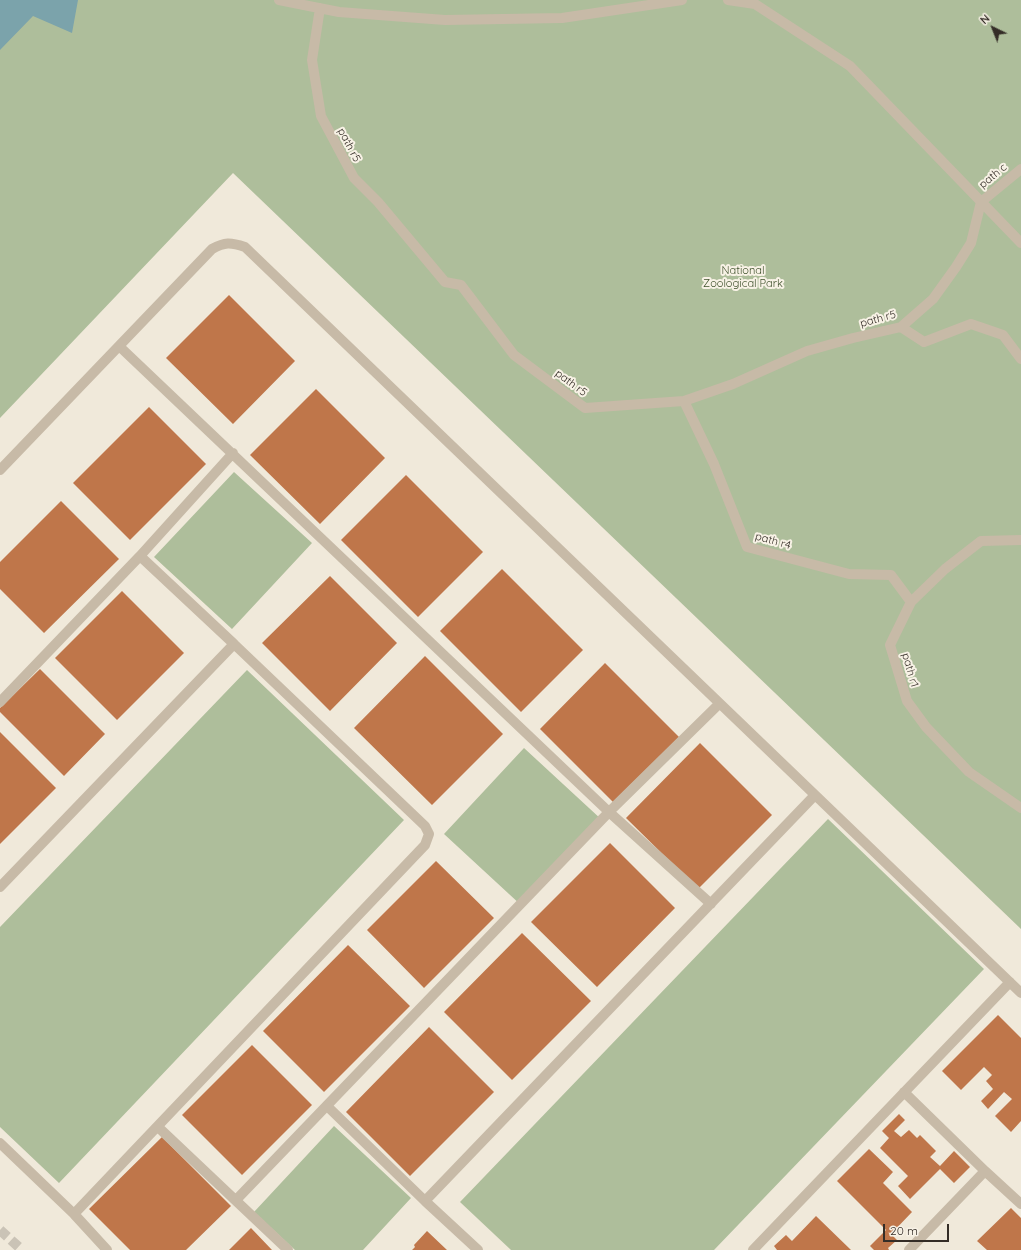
<!DOCTYPE html>
<html>
<head>
<meta charset="utf-8">
<style>
	body { margin:0 }
	#map { position:relative; width:1021px; height:1250px; overflow:hidden; background:#f0e9da; font-family:Quicksand,sans-serif }
	canvas { display:block }
	.north { position:absolute; left:973px; top:8px; width:40px; height:40px; -webkit-text-stroke:3px #f8f2e6; paint-order:stroke; rotate:317deg; font-size:11px; font-weight:700; line-height:16px; text-align:center; color:#342d27 }
	.north::after { content:''; display:block; margin:auto; width:14px; height:18px; background:#342d27; clip-path:polygon(50% 0,100% 100%,50% 72%,0 100%) }
	.scale { position:absolute; left:883px; top:1224px; width:66px; height:18px; box-sizing:border-box; border:2px solid #342d27; border-top:0; padding-left:5px; font-size:12px; line-height:14px; white-space:nowrap; color:#342d27; -webkit-text-stroke:3px #f8f2e6; paint-order:stroke }
</style>
</head>
<body>
<div id="map">
<canvas width="1021" height="1250"></canvas>
<div class="north">N</div>
<div class="scale">20 m</div>
</div>
<script>
const ctx = document.querySelector('canvas').getContext('2d');
ctx.lineJoin = 'round';
function paint(path, color) { ctx.fillStyle = color; ctx.fill(path, 'evenodd'); }
function trace(path, color, width, dash) { ctx.strokeStyle = color; ctx.lineWidth = width; ctx.lineCap = dash ? 'butt' : 'round'; ctx.setLineDash(dash || []); ctx.stroke(path); }
function write(font, color, halo, rows, align = 'center') {
  ctx.font = font + ' Quicksand,sans-serif'; ctx.lineWidth = 4; ctx.setLineDash([]); ctx.textBaseline = 'middle'; ctx.strokeStyle = halo; ctx.fillStyle = color; for (const [text, x, y, turn = 0] of rows) {
    ctx.save(); ctx.translate(x, y); ctx.rotate((+turn || 0) * Math.PI / 180); ctx.textAlign = isNaN(turn) ? turn : align; if (halo) ctx.strokeText(text, 0, 0); ctx.fillText(text, 0, 0); ctx.restore();
  }
}
paint(new Path2D(`
	M0 0H1021V929L233 173 0 418Z
	M234 472 312 543 232 629 154 557Z
	M247 670 404 820 59 1183 0 1127V927Z
	M524 748 602 820 522 906 444 834Z
	M828 819 984 969 714 1250H511L460 1202Z
	M334 1126 411 1198 363 1250H295L254 1212Z`), '#aebe9b');
paint(new Path2D(`
	M0 0H78L72 33 33 16 0 50Z`), '#7ba3ab');
paint(new Path2D(`
	M229 295 295 361 233 424 166 358Z
	M316 389 385 458 320 524 250 455Z
	M149 407 206 464 130 540 73 483Z
	M406 475 483 552 418 617 341 540Z
	M61 501 119 559 44 633 0 589V562Z
	M502 569 583 650 521 712 440 631Z
	M330 576 397 643 330 711 262 643Z
	M122 591 184 653 117 720 55 658Z
	M425 656 503 734 432 805 354 728Z
	M605 663 679 737 613 802 540 729Z
	M40 669 105 734 64 776 0 712V708Z
	M0 732 56 788 0 844Z
	M700 743 772 815 698 889 626 818Z
	M610 843 675 908 597 987 531 922Z
	M436 861 494 918 424 988 367 930Z
	M522 933 591 1001 512 1080 444 1012Z
	M348 945 410 1006 324 1092 263 1031Z
	M998 1015 1021 1038V1121L1011 1132 995 1116 1012 1099 1004 1092 988 1109 981 1101 993 1089 986 1081 992 1075 984 1067 961 1090 942 1071Z
	M429 1027 494 1092 410 1176 346 1112Z
	M252 1045 312 1105 242 1175 182 1115Z
	M899 1114 905 1120 894 1131 901 1137 909 1130 917 1138 920 1135 936 1151 930 1157 940 1166 954 1151 970 1167 954 1183 940 1169 910 1199 898 1186 908 1176 880 1148 889 1138 882 1131Z
	M162 1137 231 1206 186 1250H130L89 1209Z
	M869 1149 893 1172 883 1183 912 1212 891 1234 897 1240 888 1248 889 1250H874L870 1246 886 1230 837 1181Z
	M1011 1208 1021 1218V1250H987L977 1241Z
	M816 1216 851 1250H777L774 1246 786 1235 792 1241Z
	M251 1228 272 1250H229Z
	M427 1231 447 1250H412L415 1247 414 1245Z`), '#bf764a');
trace(new Path2D(`
	M0 1230 22 1250`), '#cac3b6', 10, [10, 5]);
trace(new Path2D(`
	M279 0 339 12 445 20 562 18 682 0
	M728 0 755 4 850 66 1021 243
	M320 8 312 60 321 116 354 178 378 202 445 282 461 285 514 355 585 408 684 401 733 384 807 351 853 338 901 327 933 299 956 267 971 243 981 202 1021 169
	M901 327 924 342 971 324 1003 335 1021 359
	M684 401 714 464 747 547 849 574 891 575 911 602
	M1021 540 981 541 945 569 911 602 890 645 907 701 926 727 969 772 1021 808`), '#c7baa7', 10);
trace(new Path2D(`
	M119 346 609 812 711 904
	M0 470 212 249C225 242 230 242 245 247L1021 993
	M140 556 234 644
	M0 702 140 556 233 453
	M0 887 234 644 425 826 429 834 425 845 74 1214
	M904 1092 985 1171 1021 1204
	M327 1106 425 1201 478 1250
	M158 1127 288 1250
	M0 1143 74 1214 107 1250
	M236 1200 609 812 719 704
	M425 1201 815 795
	M753 1250 1010 982
	M909 1250 985 1171`), '#c7baa7', 10);
write('11px', '#342d27', '#f8f2e6', [
	["path r5",349,145,62],
	["path c",993,176,-40],
	["path r5",878,319,-15],
	["path r5",571,383,37],
	["path r4",773,541,16],
	["path r1",910,670,74]
]);
write('11px', '#3f512c', '#f8f2e6', [
	["National",743,271],
	["Zoological Park",743,284]
]);
</script>
</body>
</html>
